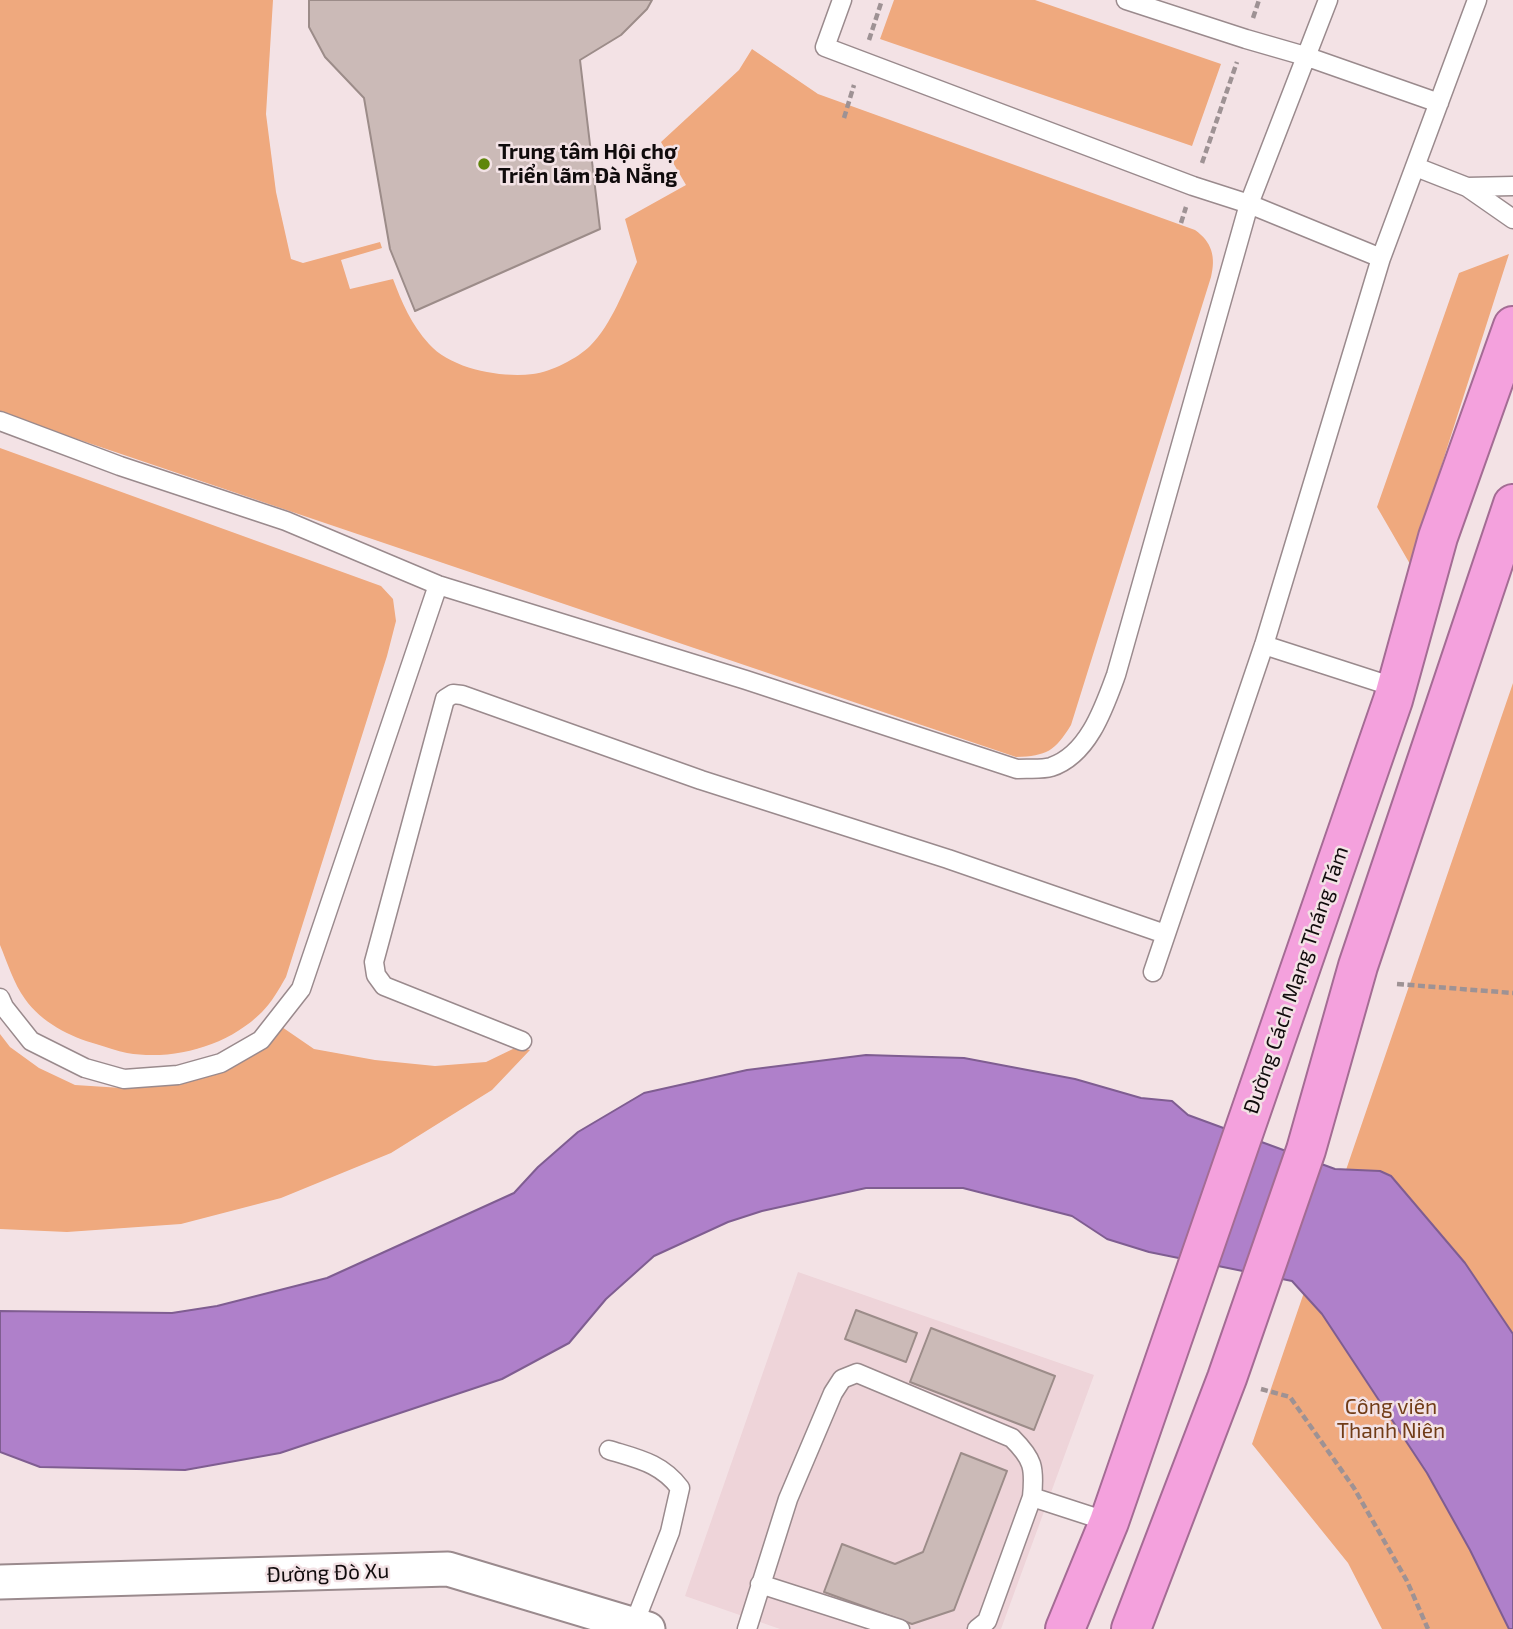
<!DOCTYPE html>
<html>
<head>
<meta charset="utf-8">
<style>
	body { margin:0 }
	canvas { display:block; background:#f3e2e5 }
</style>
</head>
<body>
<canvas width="1513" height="1629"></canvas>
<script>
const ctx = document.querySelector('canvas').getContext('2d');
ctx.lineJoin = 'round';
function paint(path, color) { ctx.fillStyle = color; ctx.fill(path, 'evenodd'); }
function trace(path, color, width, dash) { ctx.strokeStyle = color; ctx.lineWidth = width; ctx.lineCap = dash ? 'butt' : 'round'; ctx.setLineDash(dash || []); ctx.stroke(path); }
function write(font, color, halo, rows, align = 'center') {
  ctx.font = font + ' "Exo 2",sans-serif'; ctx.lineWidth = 5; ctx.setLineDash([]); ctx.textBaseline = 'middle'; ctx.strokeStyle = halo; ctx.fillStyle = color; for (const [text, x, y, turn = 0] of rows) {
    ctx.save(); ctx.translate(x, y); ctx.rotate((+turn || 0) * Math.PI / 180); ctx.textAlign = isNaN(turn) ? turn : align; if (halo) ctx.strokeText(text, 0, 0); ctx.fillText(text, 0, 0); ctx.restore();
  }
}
paint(new Path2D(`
	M798 1272 1094 1375 1001 1629H780L685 1596Z`), '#eed4d9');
paint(new Path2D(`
	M0 0H273L266 114 276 192 291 259 303 263 380 242 382 248 341 260 350 289 393 279C402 303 411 324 429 344 451 369 501 378 533 374 551 372 578 358 590 346 612 324 624 289 637 262L625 219 686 185 661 142 739 70 752 49 818 94 1195 230C1212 242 1216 257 1211 277L1071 725C1055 751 1047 756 1016 757L0 413Z
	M894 0H1035L1221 64 1192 146 880 39Z
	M1509 254 1410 564 1377 507 1459 273Z
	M0 448 381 586 393 599 396 621 387 656 286 977C279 989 272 1002 262 1012 228 1046 174 1061 127 1053 117 1051 107 1047 96 1044 70 1037 41 1022 25 999 14 984 7 962 0 945Z
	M1513 683V1629H1382L1348 1563 1252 1444Z
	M279 1025 314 1049 375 1060 435 1066 486 1062 517 1047 530 1050 492 1090 391 1153 281 1198 181 1224 67 1232 0 1229V1034L10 1047 39 1068 75 1085 122 1088 197 1076Z`), '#efa97e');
const water = new Path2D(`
	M866 1055 964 1058 1075 1079 1141 1098 1172 1101 1188 1115 1335 1169 1380 1171 1391 1176 1465 1263 1513 1334V1629H1509L1470 1550 1427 1473 1322 1314 1292 1281 1149 1252 1107 1239 1072 1216 963 1188H866L762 1211 728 1222 654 1256 606 1299 569 1343 502 1379 280 1453 185 1470 40 1467 0 1452V1311L172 1313 217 1306 327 1278 514 1193 538 1167 578 1132 644 1093 747 1070Z`);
paint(water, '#af80ca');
trace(water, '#7f5d91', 2);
const building = new Path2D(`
	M309 0H652L647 9 621 35 580 60 600 229 415 311 390 249 364 98 325 57 309 27Z
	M856 1310 917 1333 906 1362 845 1339Z
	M931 1328 1055 1376 1034 1430 910 1382Z
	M961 1453 1007 1471 954 1610 912 1624 824 1592 842 1544 895 1564 923 1552Z`);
paint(building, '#cbbab7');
trace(building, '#9c8c89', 2);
const lane = new Path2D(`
	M842 0 825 47 1193 186 1249 204 1381 258
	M1126 0 1246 39 1305 56 1439 103
	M1416 167 1467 187 1513 219
	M1467 187 1513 186
	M0 421 120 466 286 521 438 585 746 680 1017 769C1028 768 1041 770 1051 767 1088 755 1104 708 1116 675L1249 204 1328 0
	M1264 645 1397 688
	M1153 972 1264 645 1381 258 1477 0
	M0 998 4 1007 31 1041 85 1068 124 1079 178 1075 221 1063 261 1040 301 989 438 585
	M522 1041 384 986 376 975 374 962 445 699 453 694 462 695 701 780 948 859 1165 934
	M609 1450C638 1459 661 1463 680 1488L670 1532 634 1624
	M1032 1497 1109 1522
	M760 1584 900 1629
	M747 1629 788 1499 833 1393 842 1379 857 1373 1012 1438C1033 1459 1035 1467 1032 1497L987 1621 977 1629`);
const street = new Path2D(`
	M0 1582 448 1569 648 1629`);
const highway = new Path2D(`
	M1065 1629 1109 1522 1393 700 1438 537 1513 326
	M1131 1629 1227 1378 1306 1150 1358 966 1513 504`);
trace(lane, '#9a8a8d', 21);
trace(street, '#9a8a8d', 37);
trace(highway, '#a46c94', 42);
trace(new Path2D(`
	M1253 18 1259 0
	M869 40 882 0
	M844 118 854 85
	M1202 163 1237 62
	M1181 223 1186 207
	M1397 984 1513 993
	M1261 1389 1290 1397 1354 1488 1407 1581 1428 1629`), '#9e9294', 4.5, [7, 3.5]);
trace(lane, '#fff', 18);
trace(street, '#fff', 33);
trace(highway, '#f4a1dd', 38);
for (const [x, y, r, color] of [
	[484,164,7,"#5f860b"]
]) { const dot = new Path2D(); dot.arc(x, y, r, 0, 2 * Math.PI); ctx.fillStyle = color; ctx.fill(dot); trace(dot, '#f3e2e5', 2.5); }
write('bold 21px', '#100b0c', '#f3e2e5', [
	["Trung tâm Hội chợ",498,152],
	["Triển lãm Đà Nẵng",498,176]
], 'left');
write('21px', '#100b0c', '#f3e2e5', [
	["Đường Cách Mạng Tháng Tám",1296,980,-71],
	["Đường Đò Xu",328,1573,-2]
]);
write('21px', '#713c17', '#f3e2e5', [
	["Công viên",1391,1407],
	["Thanh Niên",1391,1431]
]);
</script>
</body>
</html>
